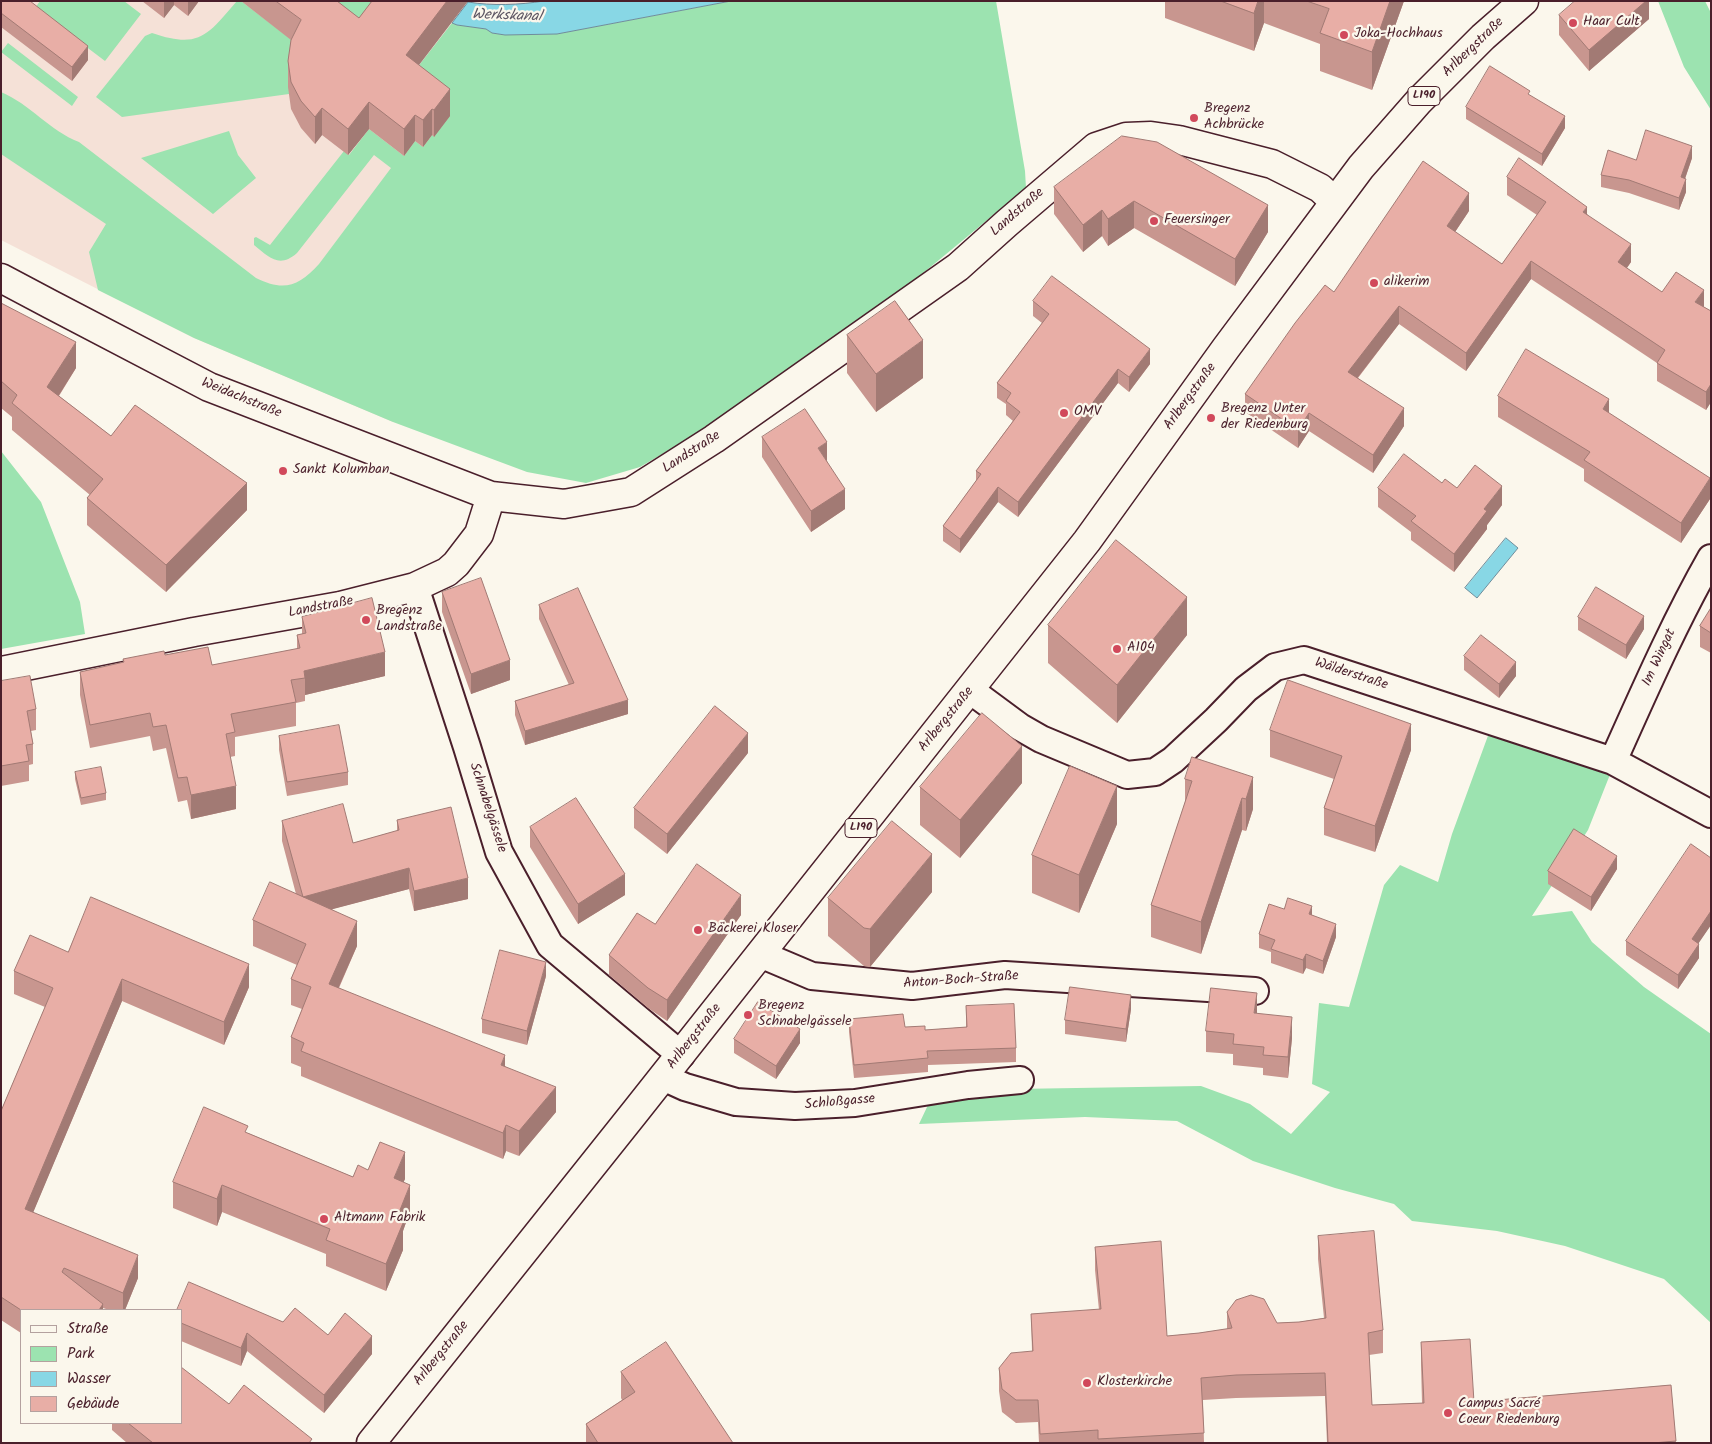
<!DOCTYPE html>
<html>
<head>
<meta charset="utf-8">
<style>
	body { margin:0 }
	#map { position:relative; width:1712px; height:1444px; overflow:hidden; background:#fbf7ec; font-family:Kalam,sans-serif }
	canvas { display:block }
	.frame { position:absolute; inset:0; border:2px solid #4a1f2b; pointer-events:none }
	.legend { position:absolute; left:20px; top:1309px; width:162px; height:115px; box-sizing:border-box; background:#fbf7ec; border:1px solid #b4a19f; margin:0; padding:6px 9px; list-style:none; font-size:15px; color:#4a1f2b }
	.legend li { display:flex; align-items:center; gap:10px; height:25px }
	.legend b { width:25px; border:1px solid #b4a19f }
</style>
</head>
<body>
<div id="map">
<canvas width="1712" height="1444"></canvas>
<div class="frame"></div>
<ul class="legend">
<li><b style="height:6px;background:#fbf7ec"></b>Straße</li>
<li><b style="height:14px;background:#9ce3b0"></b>Park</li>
<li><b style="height:14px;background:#88d7e5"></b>Wasser</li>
<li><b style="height:14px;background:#e8aea6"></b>Gebäude</li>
</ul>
</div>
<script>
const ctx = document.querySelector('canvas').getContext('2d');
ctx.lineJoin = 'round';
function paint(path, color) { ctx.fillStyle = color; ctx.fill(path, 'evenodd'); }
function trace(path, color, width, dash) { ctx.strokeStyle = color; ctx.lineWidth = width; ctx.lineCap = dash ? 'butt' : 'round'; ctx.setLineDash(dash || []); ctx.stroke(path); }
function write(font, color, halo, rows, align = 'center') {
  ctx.font = font + ' Kalam,sans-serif'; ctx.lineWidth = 4.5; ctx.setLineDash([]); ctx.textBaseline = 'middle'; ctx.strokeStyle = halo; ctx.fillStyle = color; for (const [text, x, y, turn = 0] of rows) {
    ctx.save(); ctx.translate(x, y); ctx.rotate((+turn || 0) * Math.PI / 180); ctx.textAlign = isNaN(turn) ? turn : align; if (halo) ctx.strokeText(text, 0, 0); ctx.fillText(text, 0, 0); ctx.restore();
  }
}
paint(new Path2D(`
	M1 1H600L606 28 393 422 194 338 1 240Z`), '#f5e1d7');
paint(new Path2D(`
	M40 1H124L141 14 105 61 35 8Z
	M237 1H241L301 47 289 94 122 117 96 97 145 36 152 33C199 49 207 36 237 1Z
	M303 1H392L359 45Z
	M731 1H996L1025 171 1026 188 847 336 736 411 640 467 586 483 527 472 393 422 194 338 98 290 89 252 106 224 1 154V92C30 104 50 131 79 142L256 278C284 292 299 286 319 264L391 168 374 155 297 253C279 269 269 257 254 245V238L256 237 270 245 344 151 349 155 369 129 404 156 415 141 423 147 432 135 433 136 406 82 452 23 457 25 486 29 492 33 505 35 557 34Z
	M1658 1H1705L1711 13V110L1684 67Z
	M8 43 78 97 72 106 1 52Z
	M229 131 238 155 256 178 213 214 141 158Z
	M1 451 41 502 80 602 85 634 1 649Z
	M1489 733 1611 772 1588 830 1532 916 1572 911 1592 942 1644 987 1711 1034V1323L1664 1279 1565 1246 1497 1231 1412 1221 1394 1204 1335 1188 1253 1161 1177 1121 1085 1117 919 1124 928 1105 1014 1089 1201 1086 1250 1104 1291 1134 1330 1092 1312 1084 1319 1003 1349 1007 1384 885 1400 865 1438 882 1452 834Z`), '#9ce3b0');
const water = new Path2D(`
	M544 1H731L557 34 505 35 492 33 486 29 457 25 452 23 468 2C492 6 519 5 544 1Z
	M1506 538 1518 548 1477 598 1465 588Z`);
paint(water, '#88d7e5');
trace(water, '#6f8d9b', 1);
const minor = new Path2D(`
	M415 587 467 747 499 852 550 945 681 1055
	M970 690 1020 727 1041 739 1127 775 1155 772 1173 760 1216 720 1246 689 1275 667 1304 660 1613 761 1711 814
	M1613 761C1644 692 1674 623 1711 558
	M760 954 812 976 912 986 1005 975 1255 991
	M663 1077 685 1087 736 1102 795 1106 855 1103 968 1085 1020 1080`);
const tertiary = new Path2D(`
	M1 278 50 304 209 387 491 496 564 504 631 492 714 439 958 267 1007 223 1096 147 1126 137 1151 136 1179 140 1272 164 1320 188 1334 201
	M1 671 194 632 340 606 415 587 447 572 456 564 479 534 491 496`);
const primary = new Path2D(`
	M371 1443 635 1112 1087 541 1226 348 1361 167 1419 101 1483 37 1524 1`);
trace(minor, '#4a1f2b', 30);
trace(tertiary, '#4a1f2b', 31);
trace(primary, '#4a1f2b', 31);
trace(minor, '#fbf7ec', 26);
trace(tertiary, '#fbf7ec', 28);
trace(primary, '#fbf7ec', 28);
paint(new Path2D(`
	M1 1 88 60 72 81 1 27Z
	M142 1H199L188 16 174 5 164 18Z
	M241 1H337L359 18 372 1H468L418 65 450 116 434 137 432 135 423 147 415 141 404 156 369 129 348 155 322 135 315 144 301 128 291 109 288 87V61L291 40Z
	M1165 1H1404L1372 90 1320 71V44L1264 23 1254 51 1165 18Z
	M1649 1V19L1589 71 1559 35V15Z
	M1466 107 1565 128 1542 166 1466 119Z
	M1692 158 1685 179 1686 192 1679 210 1629 193 1601 187V175L1636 160Z
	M1507 177 1587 214 1631 262 1627 268 1662 292 1704 307 1711 311V402L1706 410 1657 381V363L1531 279 1466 371 1399 324 1358 378 1404 426 1373 473 1309 431 1298 448 1245 412V394L1334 292 1469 211 1455 232 1502 264 1537 215 1507 195Z
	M1054 187 1268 205V232L1235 286 1134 228 1108 246 1102 236 1083 252 1054 214Z
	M1033 301 1150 364 1129 392 1118 383 1018 517 998 502 960 553 943 541V526L976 481V471L1013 421 1006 415V404L997 398V383L1042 323 1033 316Z
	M1 303 76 368 59 396 111 436 247 510 166 592 87 525V498L90 495 12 430V417L1 408Z
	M847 335 923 378 876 412 847 373Z
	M1498 396 1609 413 1710 499 1681 543 1584 481V469L1498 417Z
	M762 437 827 461 845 509 811 532 762 457Z
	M1442 483 1502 505 1487 525V529L1454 572 1411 540V532L1378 507V488Z
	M442 592 510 680 471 694 442 612Z
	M539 605 628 714 525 745 515 715V701L569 685 539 619Z
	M1711 608V653L1700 647V626Z
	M302 617 385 676 305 695V701L296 703V726L235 737V756L230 757 236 809 191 819 187 800 178 802 166 748 153 751 150 736 90 748 80 695V672L123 663V659L212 665 297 649V635L302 634Z
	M1578 617 1644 629 1626 659 1578 630Z
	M1048 625 1187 635 1117 723 1048 663Z
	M1464 656 1516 676 1499 698 1464 670Z
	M1 681 36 709V730L31 731 33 744V764L29 765V781L1 786Z
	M1270 730 1411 750 1375 852 1324 835V808L1334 779 1270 757Z
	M279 736 348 772V785L287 796 279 750Z
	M748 753 667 854 634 828V808Z
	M75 772 106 793V800L81 805 75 779Z
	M1253 777V809L1246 831 1242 830 1201 954 1151 937V905L1185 802V779Z
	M1022 783 960 858 920 825V787Z
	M397 820 468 899 414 911 409 889 332 909 357 946 339 988 505 1066 556 1112 519 1156 506 1151 503 1159 301 1076V1067L291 1063V1037L302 1009 291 1005V979L297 965 253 946V920L296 894 282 841V821L353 843 397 831Z
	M1117 824 1079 913 1032 893V855Z
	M530 827 625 895 578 924 530 847Z
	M1711 858V925L1698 943 1699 958 1678 989 1626 955V941Z
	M1617 869 1591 911 1548 884V871Z
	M932 892 870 967 864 966 828 936V898Z
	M1284 909 1312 915 1336 937 1323 974 1306 968 1303 974 1271 963V952L1259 948V934Z
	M741 915 667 1021 648 1008 609 975V955L655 924Z
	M68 952 249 987 224 1045 122 1001 33 1212 138 1278 125 1310H109L103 1308V1310H21V1333L1 1320V1111L45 1007 14 994V971Z
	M546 976 527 1045 482 1033V1019Z
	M966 1006 1016 1048V1062L928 1065V1072L854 1078 849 1032V1019L905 1027 925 1030 966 1027Z
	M1131 1009 1126 1042 1065 1034V1020Z
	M1257 1014 1292 1038 1288 1078 1263 1075V1068L1233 1065V1054L1206 1052V1031Z
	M734 1039 800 1043 776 1079 734 1053Z
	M248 1133 353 1177 368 1170 405 1179 403 1182 410 1211 403 1231V1250L386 1291 326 1266V1254L222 1212 217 1226 173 1208V1182Z
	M1318 1236 1383 1330V1353L1369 1355 1372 1405 1422 1403 1421 1364V1342L1474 1402 1671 1385 1676 1443H1327L1325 1396 1236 1398 1203 1400 1204 1443H1039L1038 1422 1016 1423 1002 1412 999 1391V1368L1032 1351 1031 1314 1099 1310 1095 1270V1247L1167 1336 1199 1333 1227 1329V1312L1277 1323 1299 1322 1324 1318 1318 1259Z
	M181 1310 283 1322 328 1335 372 1354 324 1413 247 1351 241 1366 181 1341Z
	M621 1372 733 1443H586V1424L622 1400 621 1398Z
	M229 1404 312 1443H127L112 1430V1423H181Z`), '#c8968f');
paint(new Path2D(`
	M164 1H174V5L164 18Z
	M188 1H199L188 16Z
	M447 1H468L406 82V55Z
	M1258 1H1264V23L1254 51V13Z
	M1390 1H1404L1372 90V52Z
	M1646 1H1649V19L1589 71V50Z
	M88 46V60L72 81V67Z
	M450 89V116L434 137V110Z
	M369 102V129L348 155V129Z
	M322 108V135L315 144V117Z
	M432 109V135L423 147V120Z
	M415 115V141L404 156V129Z
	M1565 116V128L1542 166V154Z
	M1692 146V158L1681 190V177Z
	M1686 179V192L1679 210V198Z
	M1469 193V211L1447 244V226Z
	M1134 201V228L1108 246V219Z
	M1268 205V232L1235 286V259Z
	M1587 207V225L1583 212Z
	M1102 210V236L1083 252V225Z
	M1631 244V262L1618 280V262Z
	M1531 261V279L1466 371V353Z
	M1704 290V309L1695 302Z
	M1399 306V324L1348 390V372Z
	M923 340V378L876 412V374Z
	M76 342V368L47 414V387Z
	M1150 349V364L1129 392V377Z
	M1118 369V383L1018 517V502Z
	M1711 384V402L1706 410V392Z
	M1609 399V419L1603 409Z
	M1404 408V426L1373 473V455Z
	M1309 413V431L1298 448V430Z
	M827 442V462L818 448Z
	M1710 478V499L1681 543V523Z
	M247 483V510L166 592V565Z
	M1502 486V505L1487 525V529L1454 572V554L1484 509Z
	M998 487V502L960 553V539Z
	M845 489V509L811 532V511Z
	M1187 597V635L1117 723V685Z
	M1644 616V629L1626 659V645Z
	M385 652V676L305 695V678L304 671Z
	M510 660V680L471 694V674Z
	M1516 662V676L1499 698V684Z
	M628 700V714L525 745V731Z
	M1411 724V750L1375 852V826Z
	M748 733V753L667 854V834Z
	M1022 746V783L960 858V820Z
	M1253 777V809L1246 831V799Z
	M236 786V809L191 819V795Z
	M1117 786V824L1079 913V875Z
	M1242 798V830L1201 954V922Z
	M932 854V892L870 967V929Z
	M1617 856V869L1591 911V897Z
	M409 868V889L303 917V897Z
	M625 874V895L578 924V904Z
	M468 878V899L414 911V891Z
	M741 895V915L667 1021V1000Z
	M1312 906V920L1309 914Z
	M1711 911V925L1692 953V939Z
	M357 921V946L329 1009V984Z
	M1336 924V937L1323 974V961Z
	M1699 944V958L1678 989V975Z
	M1306 954V968L1303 974V960Z
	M546 962V976L527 1045V1031Z
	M249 964V987L224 1045V1022Z
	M122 979V1001L25 1232V1209Z
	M1257 993V1013H1254Z
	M1131 995V1009L1126 1042V1029Z
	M1292 1017V1038L1288 1078V1057Z
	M800 1029V1043L776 1079V1066Z
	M505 1055V1080L501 1065Z
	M556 1087V1112L519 1156V1131Z
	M506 1125V1151L503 1159V1133Z
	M405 1152V1179L394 1205V1178Z
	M222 1185V1212L217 1226V1199Z
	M410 1185V1211L403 1231V1250L386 1291V1264L396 1220Z
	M138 1255V1278L125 1310H123V1293Z
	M103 1304V1310H99Z
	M247 1333V1351L241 1366V1348Z
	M372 1336V1354L324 1413V1395Z`), '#a27a74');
const building = new Path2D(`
	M1 1H30L88 46 72 67 1 13Z
	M276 1H337L359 18 372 1H447L406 55 450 89 434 110 432 109 423 120 415 115 404 129 369 102 348 129 322 108 315 117 301 101 291 82 288 61 291 40 301 20Z
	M1221 1H1258L1254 13Z
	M1307 1H1390L1372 52 1320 33 1329 9Z
	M1575 1H1646L1589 50 1559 15Z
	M1490 66 1530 91 1528 94 1565 116 1542 154 1466 107Z
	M1646 130 1692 146 1681 177 1686 179 1679 198 1629 180 1601 175 1608 150 1636 160Z
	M1122 136 1157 142 1268 205 1235 259 1134 201 1108 219 1102 210 1083 225 1054 187Z
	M1519 158 1587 207 1583 212 1631 244 1618 262 1662 292 1676 272 1704 290 1695 302 1711 311V384L1706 392 1657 363 1665 350 1531 261 1466 353 1399 306 1348 372 1404 408 1373 455 1309 413 1298 430 1245 394 1295 323 1325 285 1334 292 1423 161 1469 193 1447 226 1502 264 1546 202 1507 177Z
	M1052 276 1150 349 1129 377 1118 369 1018 502 998 487 960 539 943 526 981 474 976 471 1020 412 1006 401 1011 393 997 383 1049 314 1033 301Z
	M895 301 923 340 876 374 847 335Z
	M1 303 76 342 47 387 111 436 135 405 247 483 166 565 87 498 103 479 12 403 17 395 1 381Z
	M1526 349 1609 399 1603 409 1710 478 1681 523 1584 460 1590 452 1498 396Z
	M805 409 827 442 818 448 845 489 811 511 762 437Z
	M1404 454 1442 483 1445 479 1457 488 1475 465 1502 486 1484 509 1487 511 1454 554 1411 521 1416 516 1378 488Z
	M1116 540 1187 597 1117 685 1048 625Z
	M481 578 510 660 471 674 442 592Z
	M1596 587 1644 616 1626 645 1578 617Z
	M578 588 628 700 525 731 515 701 574 683 539 605Z
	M372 598 385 652 304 671 305 678 291 680 296 702 231 714 235 732 226 734 236 786 191 795 187 777 178 778 166 725 153 727 150 713 90 725 80 672 124 662 123 659 164 651 165 655 208 647 212 665 300 648 297 635 306 633 302 617Z
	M1711 608V633L1700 626Z
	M1481 635 1516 662 1499 684 1464 656Z
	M30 676 36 709 27 711 33 744 26 745 29 761 1 766V681Z
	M1288 680 1411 724 1375 826 1324 808 1342 756 1270 730Z
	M715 706 748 733 667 834 634 808Z
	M982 713 1022 746 960 820 920 787Z
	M339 725 348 772 287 782 279 736Z
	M1192 757 1253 777 1246 799 1242 798 1201 922 1151 905 1192 781 1185 779Z
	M1070 766 1117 786 1079 875 1032 855Z
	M101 767 106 793 81 798 75 772Z
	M576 798 625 874 578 904 530 827Z
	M343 804 353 843 399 830 397 820 451 807 468 878 414 891 409 868 303 897 282 821Z
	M892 821 932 854 870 929 864 928 828 898Z
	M1574 829 1617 856 1591 897 1548 871Z
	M1691 844 1711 858V911L1692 939 1699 944 1678 975 1626 941Z
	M697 864 741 895 667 1000 648 988 609 955 637 913 655 924Z
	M270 882 357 921 329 984 505 1055 501 1065 556 1087 519 1131 506 1125 503 1133 301 1051 304 1043 291 1037 311 987 291 979 306 944 253 920Z
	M91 897 249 964 224 1022 122 979 25 1209 138 1255 123 1293 64 1268 62 1272 103 1304 99 1310H21L1 1297V1111L53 988 14 971 30 935 68 952Z
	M1288 898 1312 906 1309 914 1336 924 1323 961 1306 954 1303 960 1271 949 1275 940 1259 934 1269 904 1284 909Z
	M500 950 546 962 527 1031 482 1019Z
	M1070 987 1131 995 1126 1029 1065 1020Z
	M1211 988 1257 993 1254 1013 1292 1017 1288 1057 1263 1055 1264 1047 1233 1044 1234 1034 1206 1031Z
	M758 1002 800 1029 776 1066 734 1039Z
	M1014 1004 1016 1048 927 1051 928 1058 854 1065 849 1019 903 1014 905 1027 925 1026V1030L967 1027 966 1006Z
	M204 1107 248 1126 245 1132 353 1177 358 1165 368 1170 380 1142 405 1152 394 1178 410 1185 396 1220 403 1223 386 1264 326 1240 330 1229 222 1185 217 1199 173 1182Z
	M1374 1231 1383 1330 1368 1333 1372 1405 1424 1403 1421 1342 1470 1339 1474 1402 1671 1385 1676 1441 1653 1443H1328L1325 1373 1236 1375 1201 1378 1204 1433 1098 1439V1430L1040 1434 1038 1400H1016L1002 1389 999 1368 1011 1353 1033 1351 1031 1314 1101 1309 1095 1247 1161 1241 1167 1336 1199 1333 1232 1328 1227 1312 1236 1300 1251 1295 1264 1299 1277 1323 1299 1322 1326 1318 1318 1236Z
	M189 1282 283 1322 295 1308 328 1335 345 1313 372 1336 324 1395 247 1333 241 1348 181 1323V1310H177Z
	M666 1342 733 1443H598L586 1424 635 1392 621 1372Z
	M181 1367 229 1404 244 1385 312 1439 309 1443H153L128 1423H181Z`);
paint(building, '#e8aea6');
trace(building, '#a27a74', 1);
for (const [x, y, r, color] of [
	[1573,23,5,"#d1495b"],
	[1344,35,5,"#d1495b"],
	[1194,118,5,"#d1495b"],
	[1154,221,5,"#d1495b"],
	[1374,283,5,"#d1495b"],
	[1064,413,5,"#d1495b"],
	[1211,418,5,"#d1495b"],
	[283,471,5,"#d1495b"],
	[366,620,5,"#d1495b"],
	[1117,649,5,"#d1495b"],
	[698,930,5,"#d1495b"],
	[748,1015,5,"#d1495b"],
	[324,1219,5,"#d1495b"],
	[1087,1383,5,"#d1495b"],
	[1448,1413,5,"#d1495b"]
]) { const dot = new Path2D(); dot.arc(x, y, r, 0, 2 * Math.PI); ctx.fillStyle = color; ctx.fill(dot); trace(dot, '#fbf7ec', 2); }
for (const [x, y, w] of [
	[1424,96,32],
	[861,828,32]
]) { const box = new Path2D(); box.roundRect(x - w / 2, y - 9.5, w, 19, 4); ctx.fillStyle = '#fbf7ec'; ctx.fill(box); trace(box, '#4a1f2b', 1); }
write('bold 12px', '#4a1f2b', null, [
	["L190",1424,96],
	["L190",861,828]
]);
write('14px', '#4a1f2b', '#fbf7ec', [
	["Haar Cult",1583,23],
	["Joka-Hochhaus",1354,35],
	["Bregenz",1204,110],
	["Achbrücke",1204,126],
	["Feuersinger",1164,221],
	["alikerim",1384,283],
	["Bregenz Unter",1221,410],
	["der Riedenburg",1221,426],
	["OMV",1074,413],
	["Sankt Kolumban",293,471],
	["Bregenz",376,612],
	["Landstraße",376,628],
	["A104",1127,649],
	["Bäckerei Kloser",708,930],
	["Bregenz",758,1007],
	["Schnabelgässele",758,1023],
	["Altmann Fabrik",334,1219],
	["Klosterkirche",1097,1383],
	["Campus Sacré",1458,1405],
	["Coeur Riedenburg",1458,1421]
], 'left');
write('14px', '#4a1f2b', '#fbf7ec', [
	["Arlbergstraße",1474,48,-44],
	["Landstraße",1018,213,-41],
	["Arlbergstraße",1191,397,-54],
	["Weidachstraße",241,399,22],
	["Landstraße",692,453,-33],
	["Landstraße",321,608,-11],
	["Im Wingat",1660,658,-65],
	["Wälderstraße",1351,675,18],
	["Arlbergstraße",947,720,-51],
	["Schnabelgässele",487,808,72],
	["Anton-Boch-Straße",961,981,-4],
	["Arlbergstraße",695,1037,-52],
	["Schloßgasse",840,1103,-5],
	["Arlbergstraße",442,1354,-51]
]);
write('italic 15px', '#5d5663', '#fbf7ec', [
	["Werkskanal",507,17,2]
]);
</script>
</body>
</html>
